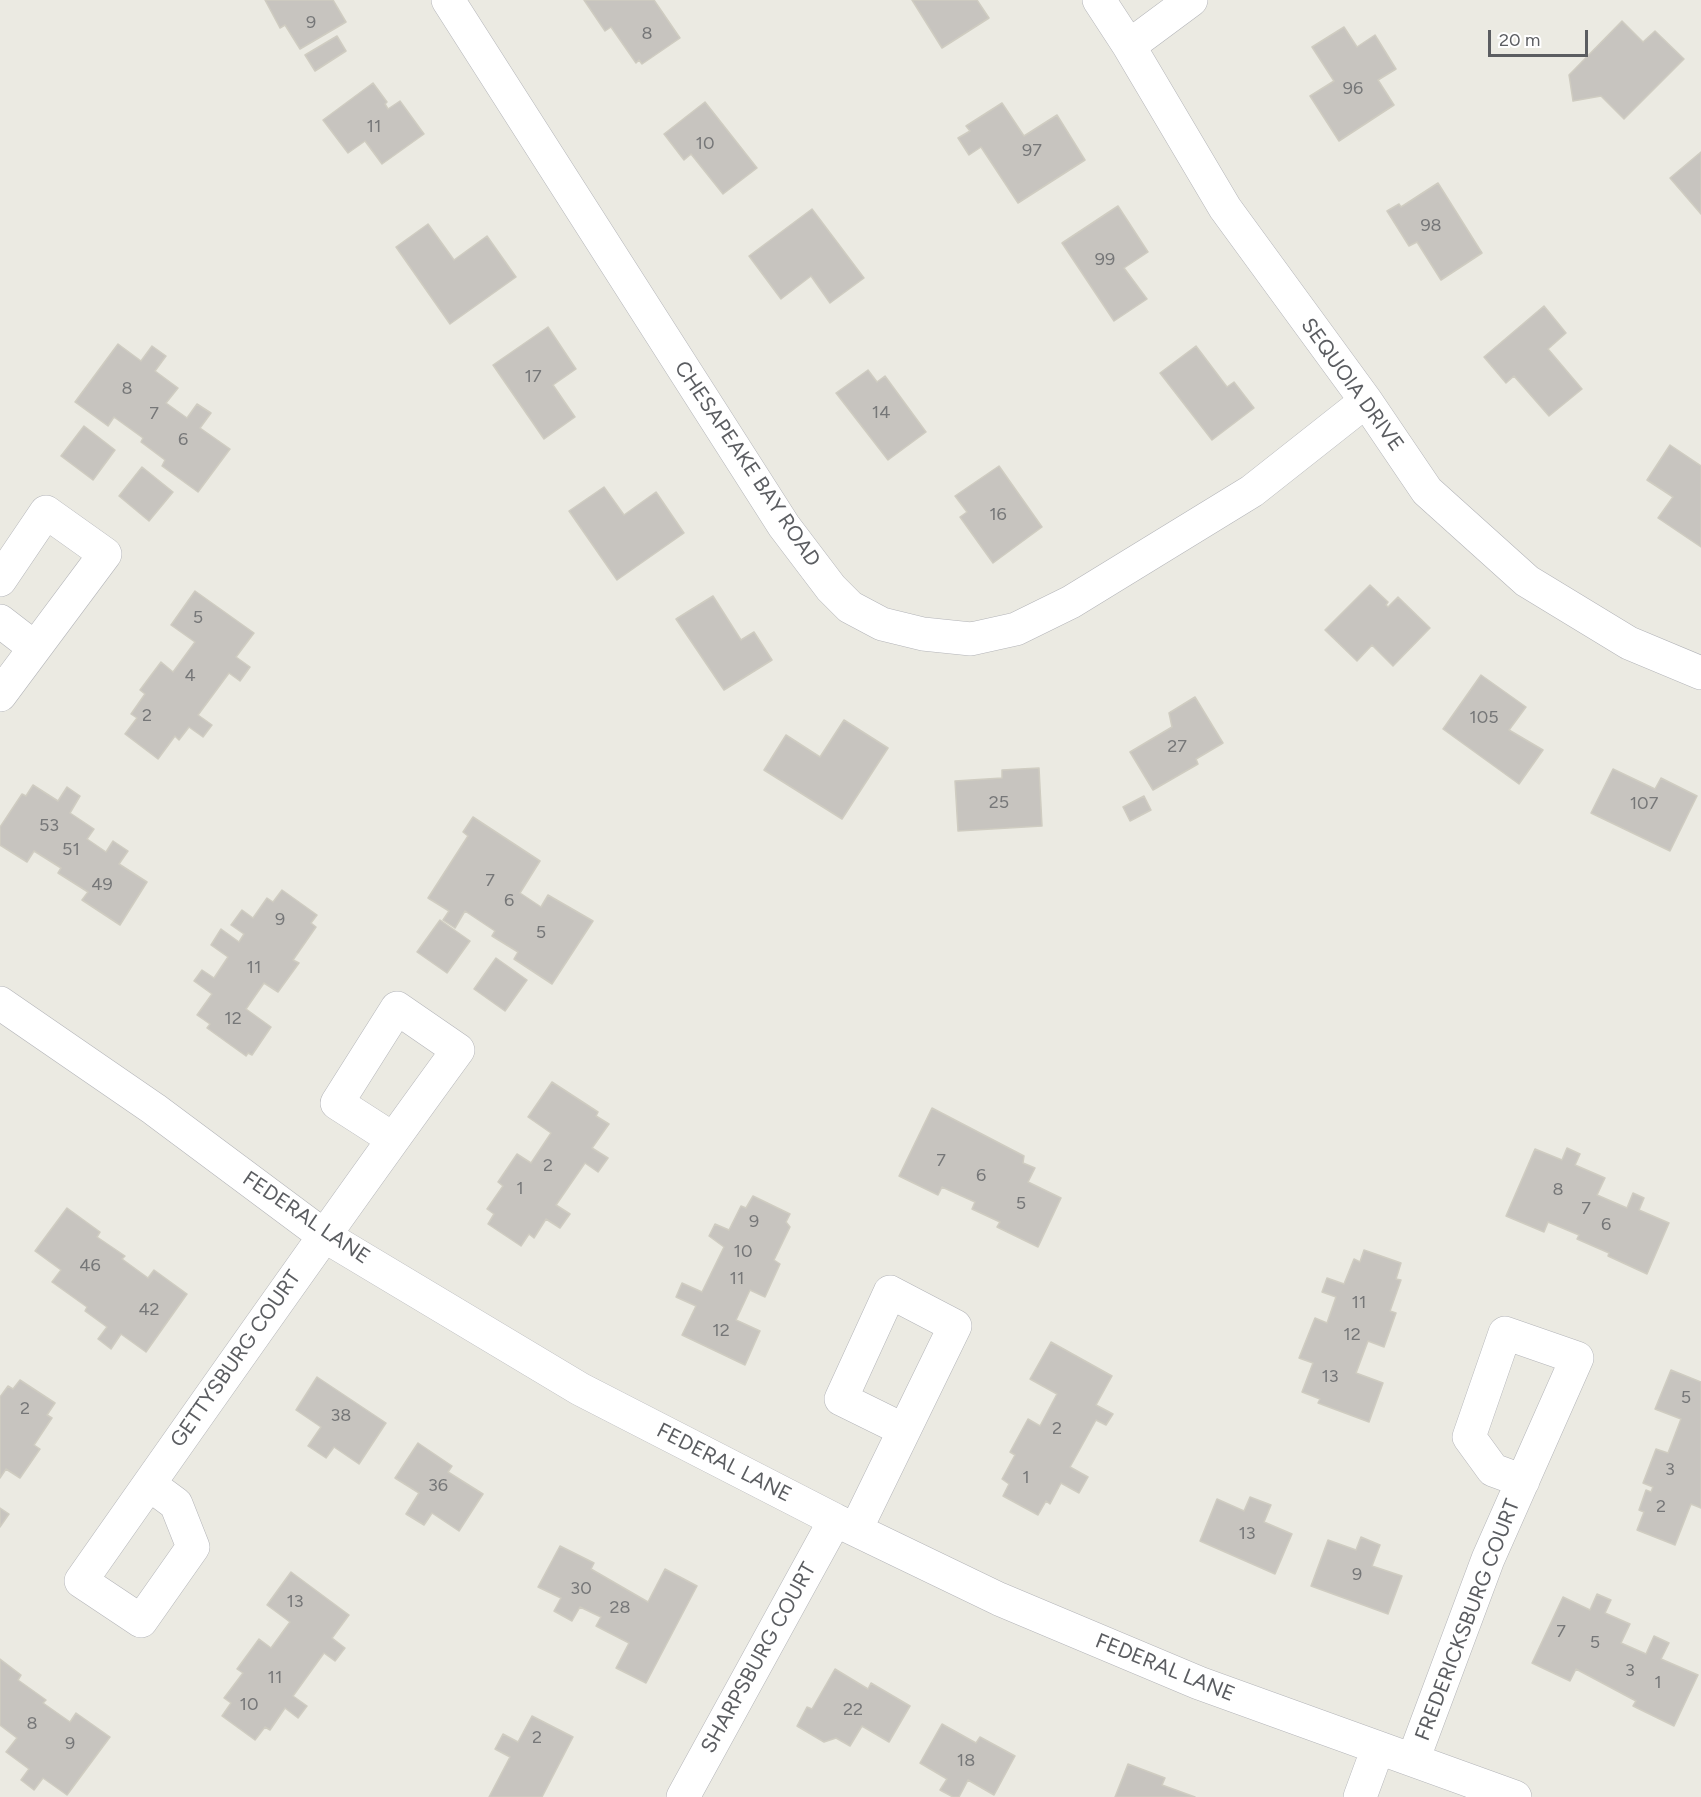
<!DOCTYPE html>
<html>
<head>
<meta charset="utf-8">
<style>
	body { margin:0 }
	#map { position:relative; width:1701px; height:1797px; overflow:hidden; background:#ebeae2; font-family:Figtree,sans-serif }
	canvas { display:block }
	.scale { position:absolute; left:1488px; top:30px; width:100px; height:27px; box-sizing:border-box; border:3px solid #5b5d61; border-top:0; padding-left:8px; font-size:18px; line-height:21px; white-space:nowrap; color:#5b5d61; -webkit-text-stroke:4px #fff; paint-order:stroke }
</style>
</head>
<body>
<div id="map">
<canvas width="1701" height="1797"></canvas>
<div class="scale">20 m</div>
</div>
<script>
const ctx = document.querySelector('canvas').getContext('2d');
ctx.lineJoin = 'round';
function paint(path, color) { ctx.fillStyle = color; ctx.fill(path, 'evenodd'); }
function trace(path, color, width, dash) { ctx.strokeStyle = color; ctx.lineWidth = width; ctx.lineCap = dash ? 'butt' : 'round'; ctx.setLineDash(dash || []); ctx.stroke(path); }
function write(font, color, halo, rows, align = 'center') {
  ctx.font = font + ' Figtree,sans-serif'; ctx.lineWidth = 6; ctx.setLineDash([]); ctx.textBaseline = 'middle'; ctx.strokeStyle = halo; ctx.fillStyle = color; for (const [text, x, y, turn = 0] of rows) {
    ctx.save(); ctx.translate(x, y); ctx.rotate((+turn || 0) * Math.PI / 180); ctx.textAlign = isNaN(turn) ? turn : align; if (halo) ctx.strokeText(text, 0, 0); ctx.fillText(text, 0, 0); ctx.restore();
  }
}
const building = new Path2D(`
	M265 0H333L346 22 300 49 285 25 280 28Z
	M584 0H654L680 38 642 64 639 60 636 63 611 27 605 31Z
	M912 0H977L989 18 942 48Z
	M1622 21 1643 42 1655 31 1684 59 1624 119 1601 96 1573 101 1569 75Z
	M1344 27 1357 47 1375 35 1396 69 1378 80 1394 105 1339 141 1310 96 1334 81 1312 47Z
	M337 36 346 51 315 71 305 55Z
	M373 83 387 102 385 104 388 109 400 101 424 134 382 164 365 141 348 153 323 120Z
	M705 102 757 168 723 194 691 154 684 160 664 134Z
	M1002 103 1024 136 1057 115 1085 160 1018 203 981 147 969 155 958 138 970 131 966 126Z
	M1701 152V214L1670 178Z
	M1438 183 1482 253 1441 280 1417 242 1409 246 1387 211 1399 204 1401 207Z
	M1118 206 1148 252 1124 268 1147 299 1114 321 1062 243Z
	M812 209 864 278 830 303 811 276 781 299 749 256Z
	M428 224 454 260 487 236 516 277 450 324 396 247Z
	M1544 306 1566 333 1548 349 1582 389 1549 416 1514 376 1506 383 1484 357Z
	M548 327 576 369 553 385 575 417 544 439 493 365Z
	M118 344 141 361 152 346 166 356 155 371 178 388 166 403 187 418 197 404 211 413 200 428 230 449 198 492 162 466 165 460 141 442 143 438 114 417 108 426 75 402Z
	M1196 346 1227 387 1234 382 1254 408 1212 440 1160 373Z
	M868 370 877 382 885 376 926 432 888 460 836 393Z
	M84 426 115 450 93 480 61 456Z
	M1670 445 1701 466V547L1658 518 1673 497 1647 480Z
	M999 466 1042 527 993 563 960 517 967 512 955 496Z
	M142 467 173 492 149 521 119 496Z
	M604 487 624 515 656 492 684 533 617 580 569 511Z
	M1370 585 1388 602 1386 605 1388 607 1398 597 1430 628 1393 666 1372 645 1357 661 1325 630Z
	M195 591 254 633 236 657 250 667 240 681 229 673 198 715 212 725 203 737 189 727 179 740 175 736 158 759 125 734 137 718 131 714 145 694 140 690 161 662 173 672 195 642 171 625Z
	M713 596 741 640 754 632 772 660 724 690 676 619Z
	M1481 675 1526 707 1509 730 1543 750 1519 784 1443 729Z
	M1195 697 1223 743 1196 759 1198 764 1153 790 1130 752 1172 727 1169 713Z
	M844 720 888 748 842 819 764 770 786 735 820 757Z
	M1039 768 1042 826 958 831 955 781 1002 778V770Z
	M1613 769 1655 789 1661 778 1697 796 1670 851 1591 813Z
	M33 785 58 801 67 787 80 796 70 813 94 829 87 839 106 852 113 841 128 851 119 864 147 882 120 925 82 900 88 892 58 873 61 868 34 851 27 862 0 845V827L22 794 26 796Z
	M1144 796 1151 810 1130 821 1123 807Z
	M473 817 540 861 520 893 541 907 548 895 593 921 552 984 514 959 518 952 492 936 495 931 465 911 455 928 443 920 449 911 428 898 468 836 463 832Z
	M282 890 317 915 311 923 316 927 293 960 299 963 278 992 264 983 246 1009 271 1027 252 1055 248 1053 246 1056 207 1028 210 1024 197 1015 212 994 194 981 202 970 214 978 228 957 211 945 221 929 239 942 244 934 231 925 242 910 253 918 267 898 273 902Z
	M440 920 470 941 447 973 417 952Z
	M496 958 527 980 505 1011 474 989Z
	M552 1082 598 1112 596 1116 609 1124 592 1148 608 1158 598 1172 585 1163 556 1205 570 1214 560 1228 546 1219 534 1238 529 1234 521 1246 488 1224 494 1214 487 1209 503 1186 498 1182 517 1154 531 1163 551 1133 528 1117Z
	M932 1108 1024 1156 1023 1163 1035 1168 1028 1182 1061 1198 1038 1247 997 1227 1000 1222 972 1209 975 1202 942 1187 938 1195 899 1176Z
	M1567 1148 1580 1154 1575 1165 1605 1178 1597 1195 1627 1208 1633 1193 1644 1198 1639 1210 1669 1223 1647 1274 1608 1256 1609 1253 1577 1239 1579 1235 1548 1222 1544 1232 1506 1216 1535 1149 1562 1160Z
	M753 1196 790 1214 786 1222 790 1227 774 1260 780 1264 765 1297 750 1290 736 1320 760 1331 745 1365 682 1335 696 1306 676 1297 682 1283 702 1292 724 1247 709 1236 715 1224 729 1230 741 1206 746 1208Z
	M67 1208 100 1232 97 1237 125 1256 122 1259 148 1278 154 1270 187 1294 146 1352 121 1334 111 1349 98 1339 107 1327 85 1311 87 1307 52 1282 61 1270 35 1251Z
	M1364 1250 1401 1263 1396 1279 1401 1280 1390 1311 1396 1313 1384 1347 1368 1341 1356 1373 1383 1383 1369 1422 1318 1403 1320 1399 1302 1392 1313 1363 1299 1358 1315 1318 1327 1323 1336 1297 1322 1292 1327 1278 1344 1284 1354 1259 1360 1262Z
	M1051 1342 1112 1376 1096 1405 1113 1414 1106 1425 1096 1420 1070 1467 1088 1477 1079 1493 1061 1483 1050 1504 1046 1501 1038 1515 1003 1496 1009 1484 1002 1479 1015 1455 1010 1452 1028 1419 1040 1426 1057 1394 1030 1379Z
	M1671 1370 1701 1382V1508L1691 1504 1675 1545 1637 1530 1644 1512 1639 1510 1646 1490 1651 1492 1653 1487 1643 1483 1656 1449 1668 1453 1681 1419 1655 1409Z
	M317 1377 386 1423 359 1464 334 1447 326 1458 308 1446 321 1427 296 1410Z
	M20 1380 55 1403 47 1415 52 1418 34 1445 40 1449 20 1478 6 1469 0 1478V1397L8 1386 13 1389Z
	M418 1443 452 1466 448 1472 483 1494 459 1531 432 1513 424 1525 406 1514 419 1493 395 1478Z
	M1250 1497 1271 1505 1264 1522 1292 1534 1275 1574 1200 1541 1217 1499 1244 1511Z
	M0 1508 9 1514 0 1527Z
	M1361 1537 1380 1545 1372 1566 1402 1576 1388 1614 1311 1586 1328 1540 1356 1550Z
	M560 1546 594 1563 591 1569 648 1602 665 1569 697 1586 646 1683 616 1668 629 1643 596 1626 601 1617 580 1607 572 1621 554 1611 561 1598 538 1587Z
	M291 1572 349 1615 332 1638 345 1648 335 1661 324 1653 293 1696 307 1706 298 1718 285 1708 270 1730 265 1727 255 1740 222 1716 231 1703 224 1698 243 1673 237 1669 259 1639 271 1648 290 1622 267 1605Z
	M1597 1594 1611 1600 1605 1613 1630 1624 1621 1643 1646 1654 1654 1636 1669 1643 1661 1659 1698 1675 1674 1726 1633 1706 1636 1701 1576 1669 1570 1681 1532 1663 1563 1597 1590 1610Z
	M0 1659 21 1675 18 1680 46 1700 43 1703 70 1722 76 1713 110 1737 67 1795 43 1778 34 1790 21 1780 29 1769 6 1752 17 1738 0 1725Z
	M835 1669 868 1689 871 1683 910 1706 889 1742 862 1726 850 1746 836 1738 824 1742 797 1726 807 1707 812 1709Z
	M532 1716 573 1737 542 1797H489L510 1757 495 1749 503 1734 518 1742Z
	M942 1724 976 1743 980 1737 1015 1756 994 1795 968 1780 959 1797H953L940 1790 947 1779 920 1763Z
	M1128 1764 1165 1778 1162 1785 1195 1797H1115Z`);
paint(building, '#c7c4bf');
trace(building, '#cfccc1', 1.5);
const minor = new Path2D(`
	M448 0 784 526 831 588 850 607 882 624 923 634 971 639 1016 629 1071 602 1252 491 1366 401
	M1099 0 1129 46 1225 208 1366 401 1427 491 1527 581 1629 643 1701 673
	M1129 46 1191 0
	M0 580 46 512 105 554 0 695
	M0 621 35 648
	M0 1003 154 1109 323 1235 580 1389 835 1520 999 1599 1199 1683 1515 1797
	M149 1484 176 1504 193 1547 141 1621 81 1581C206 1403 330 1225 458 1050L397 1008 337 1103 393 1139
	M856 1529 955 1326 890 1292 841 1399 904 1430
	M1413 1760 1488 1559 1577 1358 1505 1333 1469 1437 1493 1470 1523 1481
	M683 1797 835 1520
	M1360 1797 1378 1748`);
trace(minor, '#b3b4b8', 34);
trace(minor, '#fff', 33);
write('18px', '#767778', null, [
	["9",311,23],
	["8",647,34],
	["96",1353,89],
	["11",374,127],
	["10",705,144],
	["97",1032,151],
	["98",1431,226],
	["99",1105,260],
	["17",533,377],
	["8",127,389],
	["14",881,413],
	["7",154,414],
	["6",183,440],
	["16",998,515],
	["5",198,618],
	["4",190,676],
	["2",147,716],
	["105",1484,718],
	["27",1177,747],
	["25",999,803],
	["107",1644,804],
	["53",49,826],
	["51",71,850],
	["7",490,881],
	["49",102,885],
	["6",509,901],
	["9",280,920],
	["5",541,933],
	["11",254,968],
	["12",233,1019],
	["7",941,1161],
	["2",548,1166],
	["6",981,1176],
	["1",520,1189],
	["8",1558,1190],
	["5",1021,1204],
	["7",1586,1209],
	["9",754,1222],
	["6",1606,1225],
	["10",743,1252],
	["46",90,1266],
	["11",737,1279],
	["11",1359,1303],
	["42",149,1310],
	["12",721,1331],
	["12",1352,1335],
	["13",1330,1377],
	["5",1686,1398],
	["2",25,1409],
	["38",341,1416],
	["2",1057,1429],
	["3",1670,1470],
	["1",1026,1478],
	["36",438,1486],
	["2",1661,1507],
	["13",1247,1534],
	["9",1357,1575],
	["30",581,1589],
	["13",295,1602],
	["28",620,1608],
	["7",1561,1632],
	["5",1595,1643],
	["3",1630,1671],
	["11",275,1678],
	["1",1658,1683],
	["10",249,1705],
	["22",853,1710],
	["8",32,1724],
	["2",537,1738],
	["9",70,1744],
	["18",966,1761]
]);
write('21px', '#5b5d61', '#fff', [
	["SEQUOIA DRIVE",1352,385,54],
	["CHESAPEAKE BAY ROAD",747,464,56],
	["FEDERAL LANE",306,1218,34],
	["GETTYSBURG COURT",236,1359,-55],
	["FEDERAL LANE",724,1463,27],
	["FREDERICKSBURG COURT",1468,1620,-69],
	["SHARPSBURG COURT",759,1658,-61],
	["FEDERAL LANE",1165,1668,22]
]);
</script>
</body>
</html>
